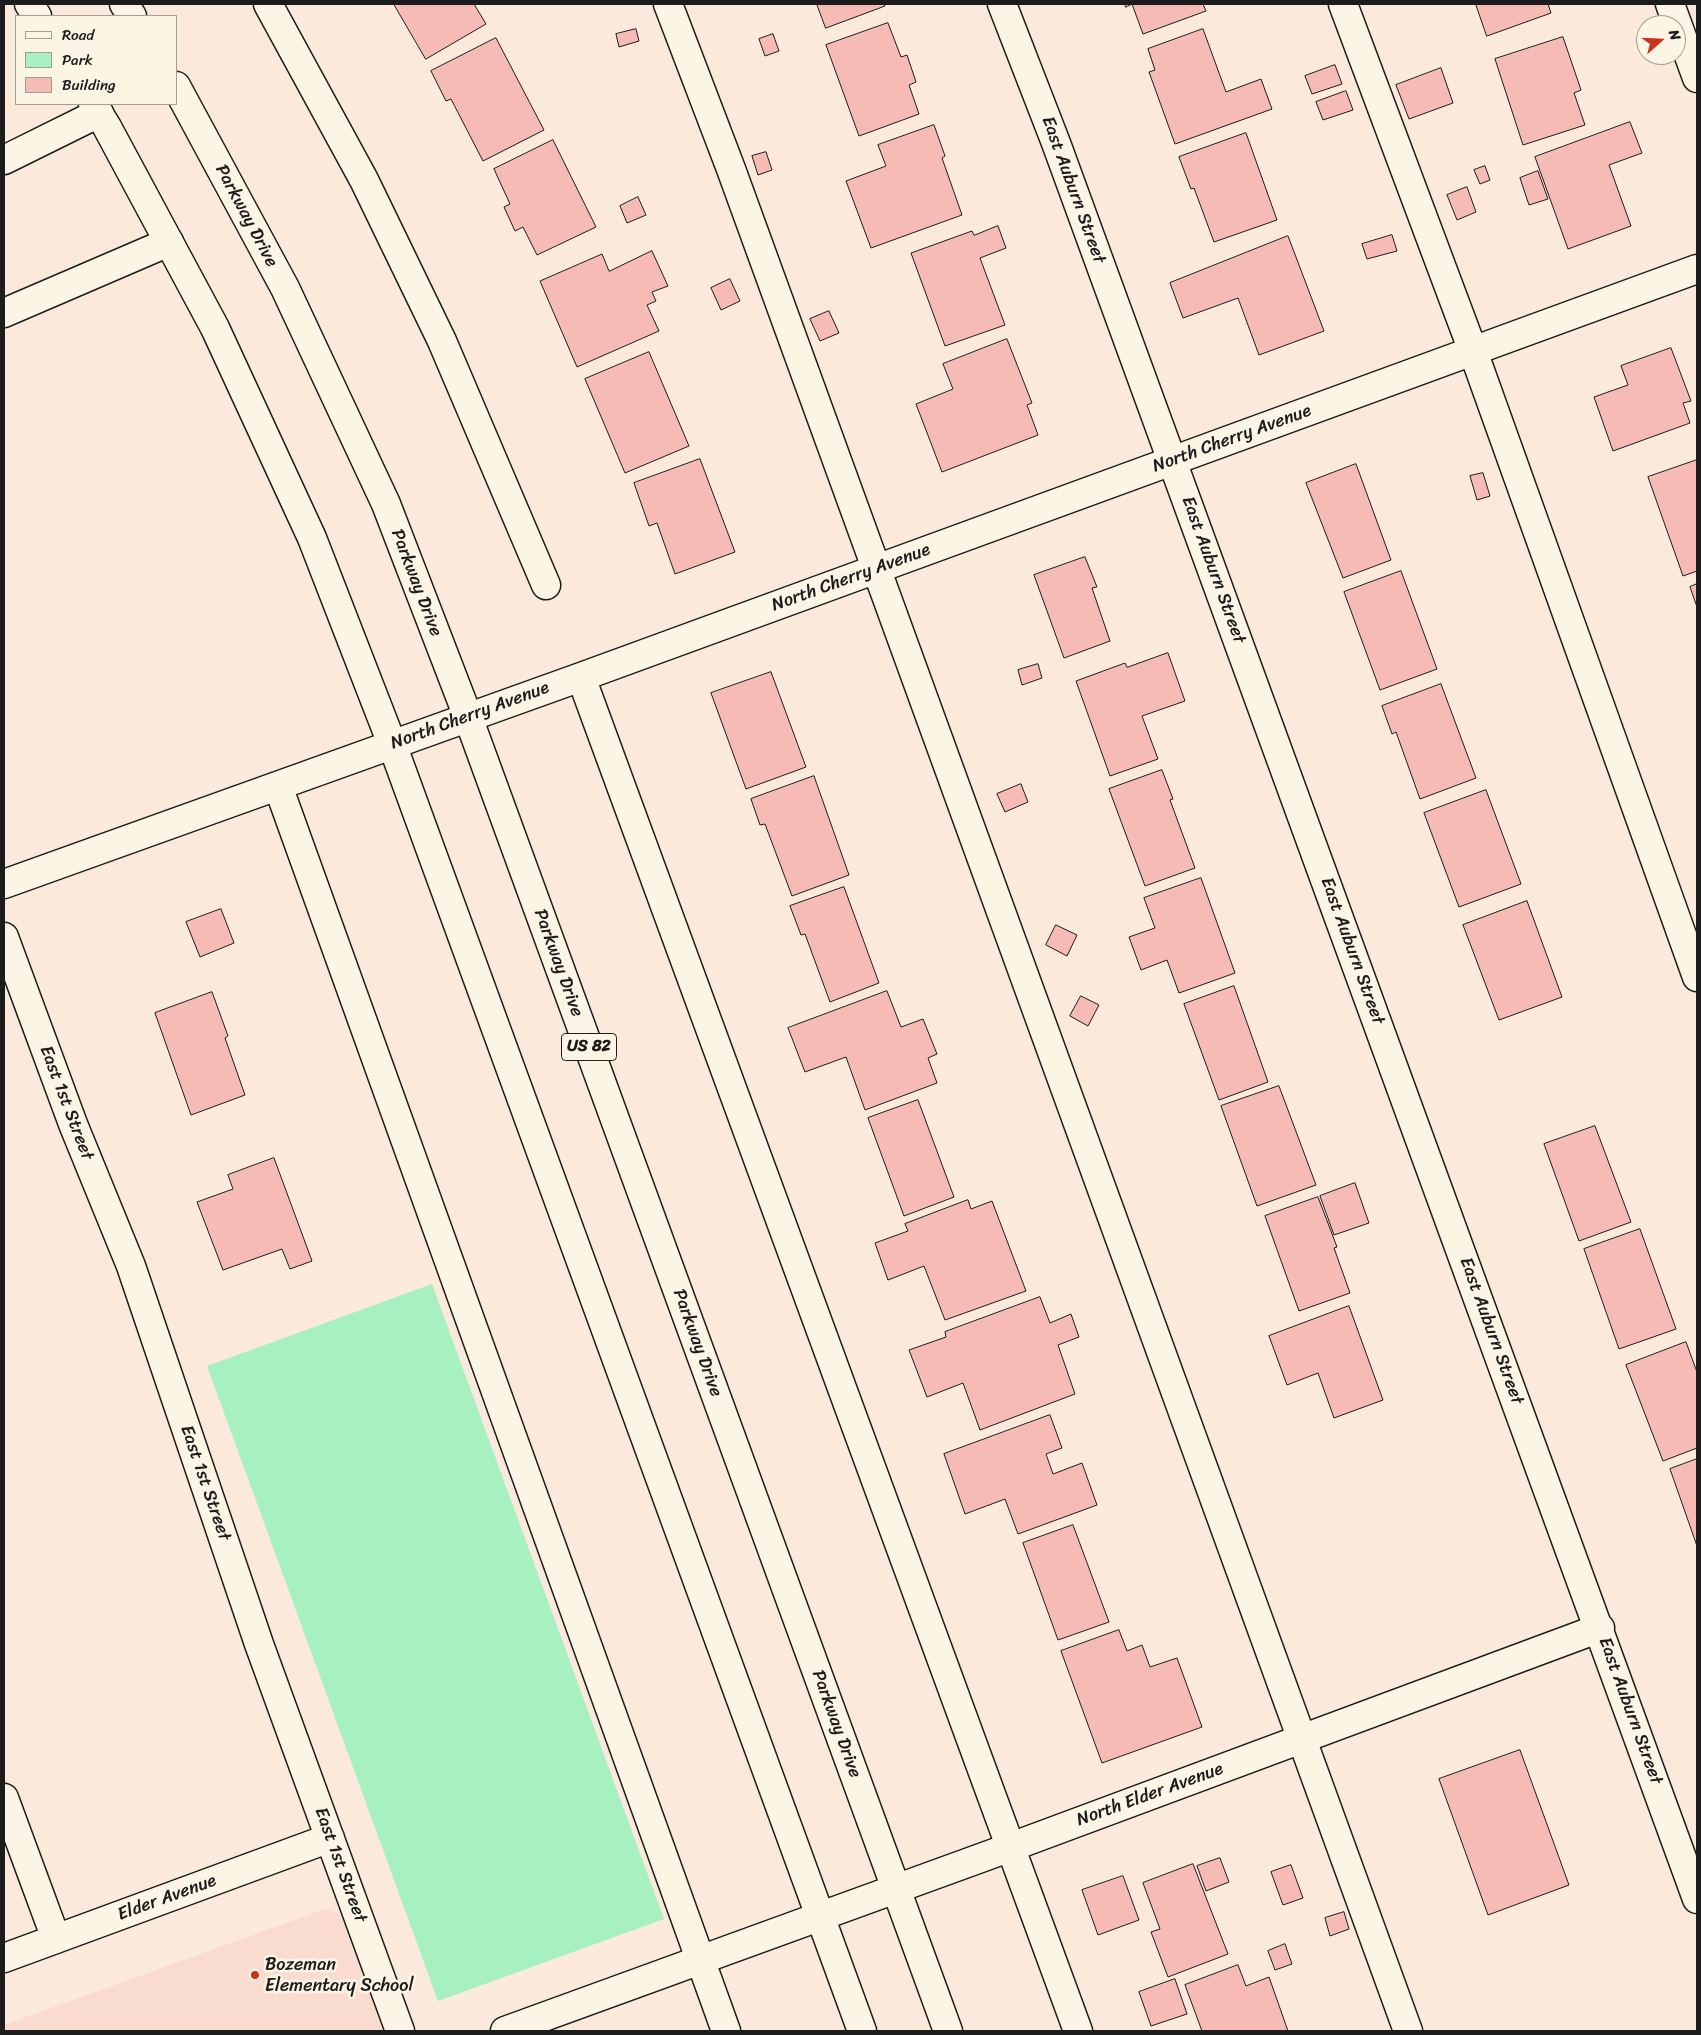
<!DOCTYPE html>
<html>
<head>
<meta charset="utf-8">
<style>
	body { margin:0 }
	#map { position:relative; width:1701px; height:2035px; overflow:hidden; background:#fbe9db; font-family:Sriracha,sans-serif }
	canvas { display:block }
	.frame { position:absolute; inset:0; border:5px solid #1c1c1c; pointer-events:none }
	.legend { position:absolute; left:15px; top:15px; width:162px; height:90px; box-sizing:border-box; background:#fcf5e5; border:1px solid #a29e95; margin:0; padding:6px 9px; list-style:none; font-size:15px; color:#1c1c1c }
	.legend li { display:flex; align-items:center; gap:10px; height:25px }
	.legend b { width:25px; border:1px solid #a29e95 }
	.north { position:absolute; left:1636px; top:15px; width:50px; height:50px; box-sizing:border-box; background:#fcf5e5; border:1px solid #a29e95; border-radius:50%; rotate:70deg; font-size:14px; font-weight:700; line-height:20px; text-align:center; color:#1c1c1c }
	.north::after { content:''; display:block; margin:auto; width:18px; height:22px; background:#c8321e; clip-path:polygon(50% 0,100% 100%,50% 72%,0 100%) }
</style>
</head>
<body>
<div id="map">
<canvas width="1701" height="2035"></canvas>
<div class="frame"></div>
<ul class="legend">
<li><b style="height:6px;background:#fcf5e5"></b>Road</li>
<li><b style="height:14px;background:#a7f0bf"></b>Park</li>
<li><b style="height:14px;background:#f7bbb5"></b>Building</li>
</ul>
<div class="north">N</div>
</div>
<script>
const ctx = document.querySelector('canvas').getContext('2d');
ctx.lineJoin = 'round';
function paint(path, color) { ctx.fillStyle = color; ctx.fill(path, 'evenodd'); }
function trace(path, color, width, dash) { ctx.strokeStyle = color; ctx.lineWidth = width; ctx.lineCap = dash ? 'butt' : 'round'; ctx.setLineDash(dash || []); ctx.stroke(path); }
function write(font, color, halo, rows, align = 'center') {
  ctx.font = font + ' Sriracha,sans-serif'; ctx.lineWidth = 5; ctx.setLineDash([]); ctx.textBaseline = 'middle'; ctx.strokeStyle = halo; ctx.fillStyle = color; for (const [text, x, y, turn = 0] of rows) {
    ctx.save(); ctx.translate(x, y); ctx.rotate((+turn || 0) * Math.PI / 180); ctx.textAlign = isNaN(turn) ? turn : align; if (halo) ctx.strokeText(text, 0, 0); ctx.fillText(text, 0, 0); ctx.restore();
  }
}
paint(new Path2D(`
	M325 1909 340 1914 347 1919 389 2031H4V2025Z`), '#fadbd0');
paint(new Path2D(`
	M432 1284 664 1919 438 2001 207 1366Z`), '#a7f0bf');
const building = new Path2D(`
	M394 4H474L486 24 426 59Z
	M817 4H884L885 6 826 28Z
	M1125 4H1203L1206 11 1143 34 1132 4 1126 7Z
	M1476 4H1548L1551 13 1487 36Z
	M888 23 901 57 907 55 916 82 909 85 919 114 859 136 826 45Z
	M636 29 639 41 619 47 616 34Z
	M1203 29 1226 92 1261 79 1272 109 1175 144 1149 72 1155 70 1148 49Z
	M773 34 779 51 765 56 759 39Z
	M1563 37 1581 90 1574 93 1585 125 1523 145 1495 59Z
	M496 38 544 130 483 161 451 99 446 101 431 71Z
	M1335 65 1342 84 1312 94 1305 76Z
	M1441 68 1453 103 1409 119 1396 85Z
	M1346 91 1353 110 1323 120 1316 102Z
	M1630 122 1642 153 1609 165 1631 226 1568 249 1535 157Z
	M934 125 945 156 942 158 962 215 871 248 846 181 886 166 878 145Z
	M1246 133 1277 220 1214 242 1194 188 1191 189 1179 157Z
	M553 140 596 227 537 255 523 227 515 231 504 207 510 204 494 169Z
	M766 152 772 170 758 175 752 156Z
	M1485 166 1490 180 1480 184 1474 170Z
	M1538 171 1548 199 1529 205 1520 178Z
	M1467 187 1476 212 1457 220 1447 195Z
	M638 197 646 215 627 223 620 206Z
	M998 226 1006 248 980 258 1005 325 945 346 911 253 972 231 974 235Z
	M1392 235 1397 251 1367 259 1362 244Z
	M1288 236 1324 331 1259 355 1238 298 1183 318 1170 283Z
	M652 251 668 286 652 292 656 301 647 305 659 331 577 367 540 281 602 254 609 271Z
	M730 279 740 301 721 310 711 288Z
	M829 311 839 333 820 341 810 319Z
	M1007 339 1032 403 1027 405 1038 435 942 472 916 404 953 389 943 364Z
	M1671 348 1691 401 1683 403 1690 423 1613 451 1594 397 1628 385 1621 366Z
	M649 352 689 446 625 473 585 379Z
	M700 459 735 552 675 574 657 523 649 526 634 483Z
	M1697 460V571L1683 576 1648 477Z
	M1356 464 1391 560 1343 578 1306 483Z
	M1483 473 1490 496 1477 500 1470 476Z
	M1085 557 1097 587 1092 588 1110 641 1064 658 1034 575Z
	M1401 571 1437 669 1380 690 1344 592Z
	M1697 584V607L1690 587Z
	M1168 653 1185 701 1142 716 1158 759 1110 776 1076 681 1125 663 1127 667Z
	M1038 664 1042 678 1022 685 1018 670Z
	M771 672 806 767 746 789 711 693Z
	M1441 684 1476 778 1420 799 1396 732 1392 734 1382 706Z
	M1162 770 1173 799 1170 800 1195 868 1145 886 1109 789Z
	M814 776 849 875 792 896 765 824 760 825 751 799Z
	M1021 784 1028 802 1005 812 997 794Z
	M1486 790 1521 884 1459 907 1424 813Z
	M1201 878 1235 973 1179 993 1167 960 1141 970 1129 937 1155 928 1144 898Z
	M844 887 879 983 830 1002 805 934 801 935 790 906Z
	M1527 901 1562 997 1499 1020 1463 925Z
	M221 909 234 943 200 957 186 922Z
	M1056 925 1077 935 1067 956 1046 945Z
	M1234 986 1268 1082 1219 1100 1184 1004Z
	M887 991 901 1027 923 1019 937 1054 928 1058 937 1083 865 1110 846 1057 805 1072 788 1028Z
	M212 992 228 1036 225 1038 245 1095 191 1115 155 1013Z
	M1081 996 1099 1005 1088 1026 1070 1016Z
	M1279 1086 1316 1185 1257 1206 1221 1106Z
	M918 1100 954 1197 904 1216 868 1118Z
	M1595 1126 1631 1222 1579 1241 1544 1144Z
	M274 1158 312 1261 290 1269 282 1249 223 1270 197 1202 233 1189 228 1175Z
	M1355 1183 1369 1223 1334 1235 1320 1196Z
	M1318 1197 1337 1247 1334 1248 1350 1293 1299 1311 1265 1216Z
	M968 1200 971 1209 992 1201 1026 1291 945 1320 924 1266 888 1280 875 1243 908 1231 905 1224Z
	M1640 1229 1676 1329 1619 1349 1584 1249Z
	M1040 1297 1050 1323 1071 1314 1079 1337 1058 1345 1075 1394 980 1430 963 1383 927 1397 909 1350 946 1337 945 1332Z
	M1349 1306 1383 1400 1334 1418 1318 1373 1287 1385 1269 1336Z
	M1686 1342 1697 1372V1448L1663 1461 1626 1365Z
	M1050 1415 1062 1448 1046 1454 1053 1474 1082 1463 1097 1505 1018 1534 1005 1499 965 1514 944 1454Z
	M1697 1459V1546L1670 1469Z
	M1073 1525 1109 1622 1058 1640 1023 1543Z
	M1119 1630 1127 1651 1142 1645 1150 1667 1177 1658 1202 1727 1102 1763 1061 1651Z
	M1520 1750 1569 1885 1488 1915 1439 1779Z
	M1220 1858 1229 1882 1206 1891 1197 1866Z
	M1193 1864 1228 1954 1168 1977 1151 1932 1160 1929 1143 1883Z
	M1291 1865 1303 1898 1283 1905 1271 1872Z
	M1123 1876 1139 1920 1098 1935 1082 1890Z
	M1344 1912 1349 1929 1330 1936 1325 1918Z
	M1285 1944 1292 1964 1275 1970 1268 1951Z
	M1238 1965 1246 1986 1269 1977 1288 2031H1202L1185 1985Z
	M1175 1979 1187 2014 1151 2026 1139 1992Z`);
paint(building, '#f7bbb5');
trace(building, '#1c1c1c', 1);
const minor = new Path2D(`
	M268 4 364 180 442 341 546 585
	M668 4 731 169 1408 2031
	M1002 4 1056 143 1697 1899
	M1343 4 1473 351 1697 977
	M1670 4 1697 78
	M4 160 99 113
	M4 313 169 242
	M581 677 1078 2031
	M278 786 726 2031
	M4 884 581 677 1697 269
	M4 937 73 1124 131 1266 259 1644 400 2031
	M4 1798 56 1939
	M4 1958 330 1838
	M505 2031 1011 1847 1600 1628`);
const highway = new Path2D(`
	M29 4 37 16
	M124 4 132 16
	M176 86 285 288 386 504 468 717 948 2031
	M93 104 107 127 215 328 312 538 392 744 862 2031`);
trace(minor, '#1c1c1c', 31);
trace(highway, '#1c1c1c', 31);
trace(minor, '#fcf5e5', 28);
trace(highway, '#fcf5e5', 28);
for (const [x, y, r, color] of [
	[255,1975,5,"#c8321e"]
]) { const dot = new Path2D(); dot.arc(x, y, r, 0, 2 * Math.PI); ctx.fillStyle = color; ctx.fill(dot); trace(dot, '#fcf5e5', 2); }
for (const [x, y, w] of [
	[589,1047,55]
]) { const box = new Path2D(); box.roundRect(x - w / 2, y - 13.5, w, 27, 4); ctx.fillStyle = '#fcf5e5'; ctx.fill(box); trace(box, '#1c1c1c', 1); }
write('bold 16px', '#1c1c1c', null, [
	["US 82",589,1047]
]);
write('18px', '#1c1c1c', '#fcf5e5', [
	["East Auburn Street",1073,190,70],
	["Parkway Drive",246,216,62],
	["North Cherry Avenue",1232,439,-20],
	["East Auburn Street",1213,570,70],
	["North Cherry Avenue",851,578,-20],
	["Parkway Drive",416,583,69],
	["North Cherry Avenue",470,716,-20],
	["East Auburn Street",1352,951,70],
	["Parkway Drive",558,963,70],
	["East 1st Street",66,1103,69],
	["East Auburn Street",1491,1331,70],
	["Parkway Drive",697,1343,70],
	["East 1st Street",205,1483,71],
	["East Auburn Street",1630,1711,70],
	["Parkway Drive",836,1724,70],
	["North Elder Avenue",1150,1795,-20],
	["East 1st Street",340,1865,70],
	["Elder Avenue",167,1898,-20]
]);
write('18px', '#1c1c1c', '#fcf5e5', [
	["Bozeman",265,1965],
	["Elementary School",265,1986]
], 'left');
</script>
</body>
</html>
